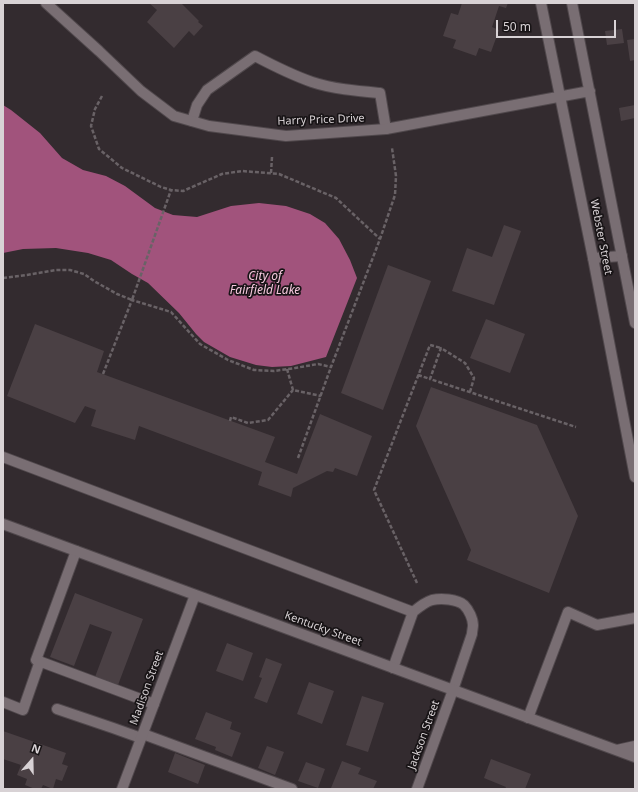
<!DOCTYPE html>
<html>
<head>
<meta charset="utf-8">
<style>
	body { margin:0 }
	#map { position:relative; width:638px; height:792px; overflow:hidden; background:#332b2f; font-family:"Noto Sans",sans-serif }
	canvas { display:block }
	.frame { position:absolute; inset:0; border:4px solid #d8d2d5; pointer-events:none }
	.north { position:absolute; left:12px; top:740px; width:40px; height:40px; -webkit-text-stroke:3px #181416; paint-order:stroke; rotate:20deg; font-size:11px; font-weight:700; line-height:16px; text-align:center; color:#d8d2d5 }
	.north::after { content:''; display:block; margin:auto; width:14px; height:18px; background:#d8d2d5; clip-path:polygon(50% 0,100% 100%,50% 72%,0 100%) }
	.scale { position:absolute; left:496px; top:20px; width:120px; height:18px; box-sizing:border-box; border:2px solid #d8d2d5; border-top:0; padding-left:5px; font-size:12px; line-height:14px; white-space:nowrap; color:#d8d2d5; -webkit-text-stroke:3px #181416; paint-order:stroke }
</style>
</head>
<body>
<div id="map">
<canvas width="638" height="792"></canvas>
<div class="frame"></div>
<div class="north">N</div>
<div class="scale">50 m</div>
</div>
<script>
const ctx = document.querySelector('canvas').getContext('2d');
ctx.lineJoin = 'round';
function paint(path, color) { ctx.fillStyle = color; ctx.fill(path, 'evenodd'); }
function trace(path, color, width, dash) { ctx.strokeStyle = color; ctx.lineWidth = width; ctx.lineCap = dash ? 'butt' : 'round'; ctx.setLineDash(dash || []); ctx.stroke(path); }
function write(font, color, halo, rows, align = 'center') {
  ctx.font = font + ' "Noto Sans",sans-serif'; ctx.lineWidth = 3.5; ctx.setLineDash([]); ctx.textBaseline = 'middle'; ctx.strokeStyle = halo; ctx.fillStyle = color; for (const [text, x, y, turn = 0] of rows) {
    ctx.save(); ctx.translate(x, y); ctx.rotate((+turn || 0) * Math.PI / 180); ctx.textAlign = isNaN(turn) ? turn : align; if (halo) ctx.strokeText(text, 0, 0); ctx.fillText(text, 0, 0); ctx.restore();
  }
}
paint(new Path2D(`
	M3 105 11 110 40 133 62 158 83 170 106 176 125 186 155 208 173 215 197 217 231 206 259 203 286 206 310 214 325 223 339 239 350 260 357 278 326 357 291 366 272 367 256 365 230 357 204 342 196 334 179 313 148 283 132 274 111 260 88 253 56 248 23 249 3 253Z`), '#a1537c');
paint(new Path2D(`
	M149 3H181L199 21 198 22 203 26 194 36 189 31 174 48 147 22 157 10Z
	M462 3H508L506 8 499 6 492 27 499 30 491 52 479 48 476 56 453 48 456 40 443 36 451 13 458 15Z
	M622 29 624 43 607 45 605 31Z
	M635 39V60L630 61 627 40Z
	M635 105V118L621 121 619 108Z
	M504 225 521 231 494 305 452 291 467 248 492 257Z
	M388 265 431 281 383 410 341 393Z
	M486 319 525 334 510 373 470 358Z
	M35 324 104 351 97 372 275 437 265 462 297 474 320 414 372 436 357 476 335 468 333 472 327 471 293 488 291 497 258 485 262 472 139 426 135 440 91 426 96 410 85 406 75 423 7 396Z
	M431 387 537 425 578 516 549 593 467 560 471 550 416 426Z
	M75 593 143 619 118 685 95 677 112 632 90 624 74 666 50 657Z
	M227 643 253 653 243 681 216 671Z
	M266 658 282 664 267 703 254 698 262 678 259 677Z
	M309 682 334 691 322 724 297 714Z
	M362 696 384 703 368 752 346 745Z
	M206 712 232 722 230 729 241 733 232 757 215 750 216 747 195 739Z
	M3 731 66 753 62 764 68 766 62 781 56 779 53 789 43 785 41 789H35L25 785 27 779 17 775 21 765 3 759Z
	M267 746 284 752 275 775 258 768Z
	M175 753 205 765 198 784 168 772Z
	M491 759 531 774 525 789H505L506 787 484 778Z
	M342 761 361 768 358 774 377 781 373 789H334L331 788Z
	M306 762 325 769 318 788 298 781Z`), '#4a4044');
const service = new Path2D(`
	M192 121 197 105 207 90 255 56C274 66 292 75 312 82 333 89 357 91 380 93L386 129
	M593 258 622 256
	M3 457 413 612
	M76 551 36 660 154 704
	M393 668 413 612C419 607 425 602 432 600 441 598 457 599 464 605 469 610 473 619 473 625 473 628 472 631 472 634L453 690
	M3 702 23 710 40 661
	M57 709 113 728 141 738
	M528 718 568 612 597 625 635 618
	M143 734 292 789`);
const minor = new Path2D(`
	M46 3 99 51 141 91 174 116 209 126 286 136 386 129 590 91
	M541 3 593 258 635 477
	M572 3 635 323
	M3 524 635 757
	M617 750 635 746
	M122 789 195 595
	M417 789 453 690`);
trace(service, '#50484c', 12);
trace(minor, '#50484c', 12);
trace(new Path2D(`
	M102 96 95 109 91 126 99 149 122 168 161 187 171 190 183 191 222 174 242 171 279 174 336 198 380 239
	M271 173 272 157
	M3 278 27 275 56 270H70L84 274 94 281 117 294 132 300 171 190
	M287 369 293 390 321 396
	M103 374 132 300 171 312 200 344 228 360 254 370 274 371 295 368 318 364 331 367 380 239 395 195 396 176 392 148
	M418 375 430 379
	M470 392 474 378 465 363 441 348 430 379 576 427
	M230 421 231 417 248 423 268 420 293 390
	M298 458 331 367
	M417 583 374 490 430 345 441 348`), '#696266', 2.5, [4, 2]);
trace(service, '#796e73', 10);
trace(minor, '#796e73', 10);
write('11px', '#d8d2d5', '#181416', [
	["Harry Price Drive",321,120,-2],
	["Webster Street",601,237,79],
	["Kentucky Street",323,629,20],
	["Madison Street",147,688,-70],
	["Jackson Street",424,735,-70]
]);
write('italic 12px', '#f6c9de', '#181416', [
	["City of",265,277],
	["Fairfield Lake",265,291]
]);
</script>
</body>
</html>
